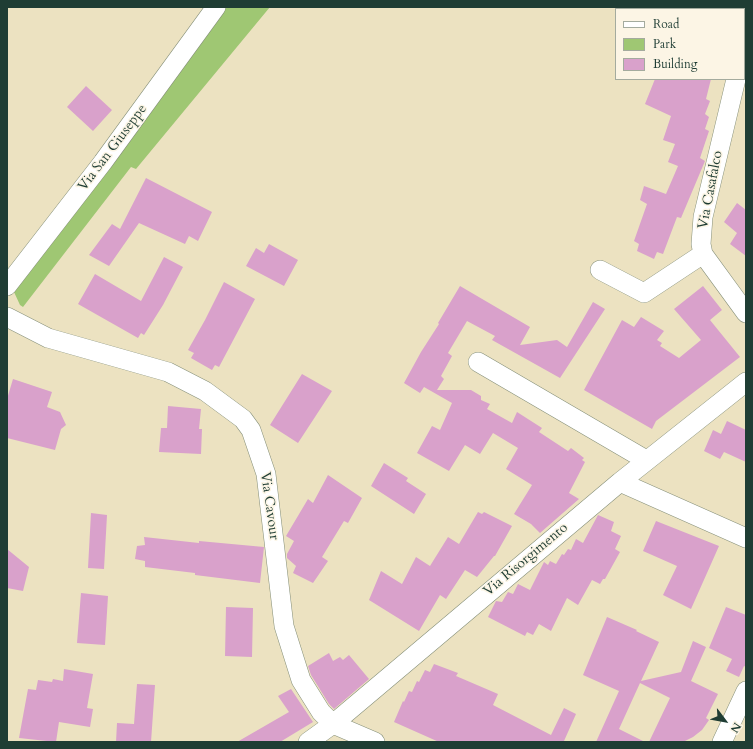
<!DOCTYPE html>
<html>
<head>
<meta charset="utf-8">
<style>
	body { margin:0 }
	#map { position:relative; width:753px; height:749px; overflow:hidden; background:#ece2c1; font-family:Cardo,serif }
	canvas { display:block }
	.frame { position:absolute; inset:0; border:8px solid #1f3d34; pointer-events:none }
	.legend { position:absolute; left:615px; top:8px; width:130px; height:72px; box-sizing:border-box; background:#fcf5e5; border:1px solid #a4ab9e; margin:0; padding:5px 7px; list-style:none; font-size:12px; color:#1f3d34 }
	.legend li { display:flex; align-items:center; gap:8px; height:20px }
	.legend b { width:20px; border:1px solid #a4ab9e }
	.north { position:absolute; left:705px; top:701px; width:40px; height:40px; -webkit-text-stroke:3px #fcf5e5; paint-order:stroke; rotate:122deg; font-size:11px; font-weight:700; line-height:16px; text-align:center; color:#1f3d34 }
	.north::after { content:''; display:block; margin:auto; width:14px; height:18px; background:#1f3d34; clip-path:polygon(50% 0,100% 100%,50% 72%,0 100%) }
</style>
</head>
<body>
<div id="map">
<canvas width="753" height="749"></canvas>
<div class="frame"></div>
<ul class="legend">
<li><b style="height:5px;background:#fff"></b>Road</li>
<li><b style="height:11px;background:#9fc773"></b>Park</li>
<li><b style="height:11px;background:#d9a1cb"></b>Building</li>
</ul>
<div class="north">N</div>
</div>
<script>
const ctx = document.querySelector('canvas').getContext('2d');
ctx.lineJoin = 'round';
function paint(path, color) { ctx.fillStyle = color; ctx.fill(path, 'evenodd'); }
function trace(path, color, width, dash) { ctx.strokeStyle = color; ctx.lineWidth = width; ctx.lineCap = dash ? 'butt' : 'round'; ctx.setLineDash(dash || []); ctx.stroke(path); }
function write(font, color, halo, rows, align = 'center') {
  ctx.font = font + ' Cardo,serif'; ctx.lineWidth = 3; ctx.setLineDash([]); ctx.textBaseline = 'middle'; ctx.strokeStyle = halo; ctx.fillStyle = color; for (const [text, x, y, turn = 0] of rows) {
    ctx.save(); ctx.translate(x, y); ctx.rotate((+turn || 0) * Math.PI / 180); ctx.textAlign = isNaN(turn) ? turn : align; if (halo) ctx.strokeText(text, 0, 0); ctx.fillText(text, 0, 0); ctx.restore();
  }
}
paint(new Path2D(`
	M224 7H270L136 169 131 167 23 307 20 305 14 292Z`), '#9fc773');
paint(new Path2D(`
	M655 79H711L706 99 710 101 705 114 709 117 705 129 709 131 700 158 705 161 681 218 677 217 663 254 657 252 654 259 637 251 639 244 634 241 647 204 640 200 644 186 666 194 678 166 668 162 675 144 663 140 671 116 645 104Z
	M86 86 112 110 93 131 67 107Z
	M146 178 212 212 198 241 189 236 185 244 139 223 109 266 89 255 112 224 120 229Z
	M737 203 746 210V256L730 244 737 233 724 222Z
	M269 244 298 260 284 286 246 266 256 248 264 253Z
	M164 257 183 267 163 305 144 335 141 333 138 338 78 304 95 274 141 301Z
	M224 282 255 299 219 367 215 365 212 370 191 358 194 353 188 350 205 320Z
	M460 286 530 327 520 345 557 340 567 347 593 302 605 309 560 378 492 340 495 336 467 321 448 353 452 356 441 376 444 379 437 390H471L481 396V400L490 404 487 409 512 423 517 412 542 428 539 432 568 451 571 448 584 458 582 460 585 462 569 493 579 499 540 533 531 524 514 514 532 485 506 469 518 448 493 433 480 454 465 445 449 471 417 453 432 426 440 430 452 403 424 387 420 393 404 383 421 352 439 324 438 323Z
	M703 286 722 310 710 320 740 357 656 421 652 429 584 390 622 320 634 327 641 317 664 331 657 340 662 343 660 346 679 358 701 340 674 309Z
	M302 374 332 391 298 443 270 425Z
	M13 379 52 392 47 407 60 412 66 425 61 429 55 450 7 438V399Z
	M168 406 201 409 199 429H202L201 454 159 452 161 428H167Z
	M727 421 746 430V462L724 452 720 459 704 451 713 430 721 434Z
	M384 463 408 478 406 481 426 494 414 514 371 486Z
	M328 475 362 498 348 523 344 521 322 557 328 561 313 583 293 573 296 566 287 558V554L294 541 286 536 308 499 313 503Z
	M478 512 482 514 484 512 512 526 495 556H494L477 577 465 570 446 599 440 595 419 631 369 600 381 571 402 584 416 557 430 566 448 537 459 544Z
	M91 513 107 515 104 569 88 568Z
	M598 515 614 522 611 531 621 536 615 549 620 552 605 579H603L600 584 592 580 578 605 567 598 551 631 539 624 533 635 527 632 525 636 488 617 496 601 502 602 508 592 513 594 518 584 530 590 544 562 548 565 550 561 556 564 562 554 564 555 568 549 571 550 576 539 583 543Z
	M656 521 719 546 691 609 663 595 677 566 643 551Z
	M144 537 199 543V541L264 547 260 583 195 575V573L145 567V561L135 559 137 546 145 545Z
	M7 549 29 567 23 591 7 588Z
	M81 593 108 596 105 645 77 643Z
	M226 607 253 608 252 657 225 656Z
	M726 607 746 615V667L744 666 739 677 726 671 732 659 709 648Z
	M607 617 637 630 636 631 659 642 641 681 681 672 693 641 706 647 691 681 718 694 706 718 709 720 702 730 693 737 683 742H649L670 698 640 683 619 729 645 742H596L619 691 583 675Z
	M329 653 333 661 340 657 343 660 349 655 369 679 334 709 329 704 311 675 308 666Z
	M434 664 458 673 456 676 498 694 493 705 551 735 564 708 576 714 564 741 565 742H439L394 722 403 701 404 702 409 691 412 692 417 681 419 682 425 670 430 672Z
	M64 669 93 674 87 708 93 709 90 727 59 722 56 742 19 738 28 689 36 690 38 680 52 682 53 679 63 681Z
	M137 684 155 685 151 742H116L117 723 134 724Z
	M291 689 313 722 280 742H237L289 712 278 696Z`), '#d9a1cb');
const minor = new Path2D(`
	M744 45 746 36
	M736 79 703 217 701 244 703 254 746 313
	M600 270 644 293 703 254
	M7 286 103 162 216 7
	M7 317 48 338 168 372 205 391 243 419 251 430 266 474 284 626 301 680 321 712 333 724 375 742
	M478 362 646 460
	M620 482 746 538
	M308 742 333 724 620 482 746 382
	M722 742 746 691`);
trace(minor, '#86907a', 20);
trace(minor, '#fff', 19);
write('14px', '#1f3d34', '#fcf5e5', [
	["Via San Giuseppe",113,148,-53],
	["Via Casafalco",711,190,-79],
	["Via Cavour",269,506,82],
	["Via Risorgimento",526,560,-40]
]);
</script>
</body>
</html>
